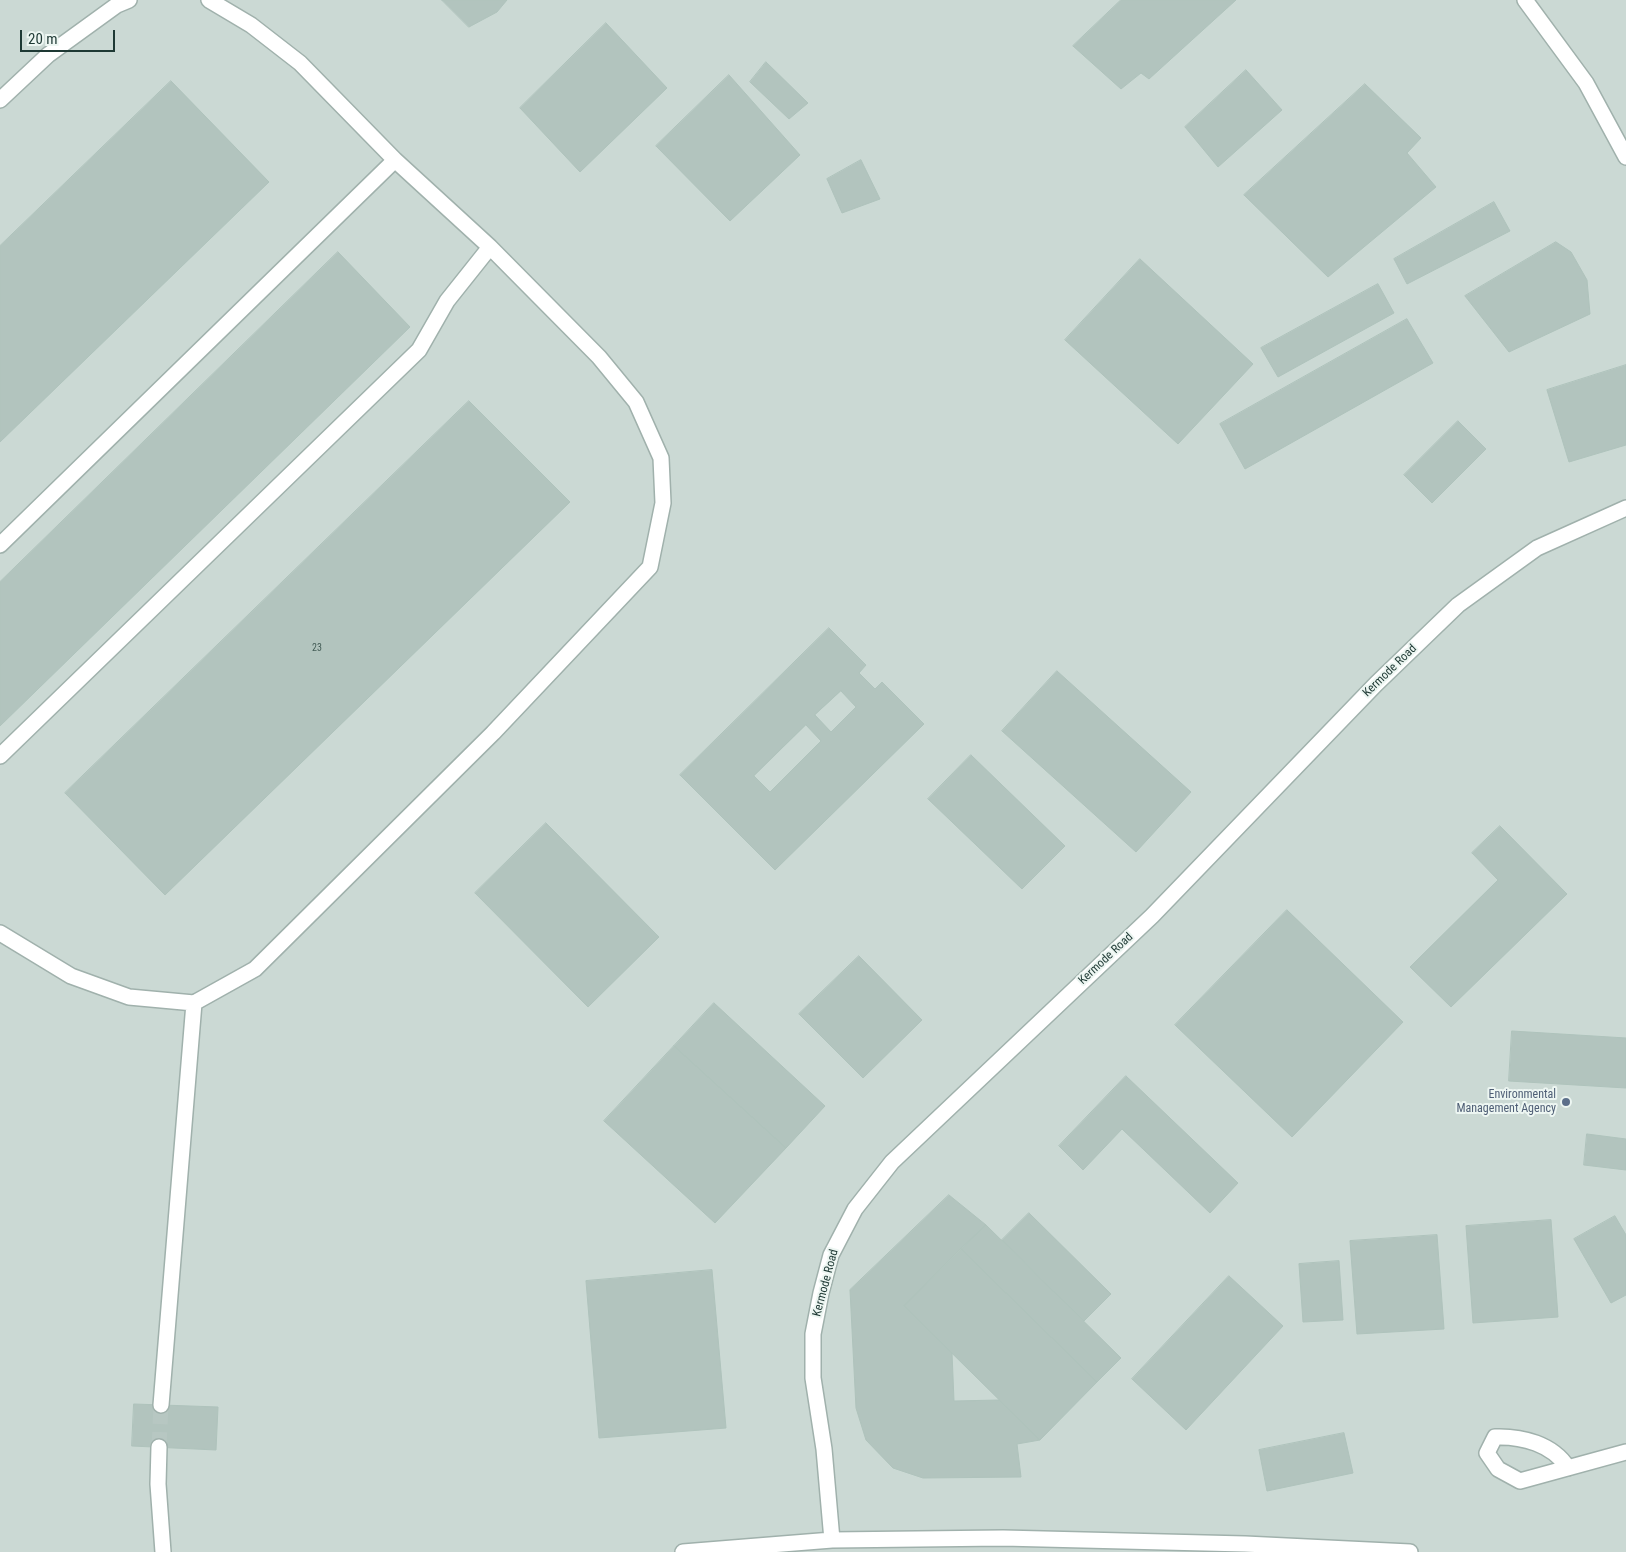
<!DOCTYPE html>
<html>
<head>
<meta charset="utf-8">
<style>
	body { margin:0 }
	#map { position:relative; width:1626px; height:1552px; overflow:hidden; background:#ddeae5; font-family:"Roboto Condensed",sans-serif }
	canvas { display:block }
	.scale { position:absolute; left:20px; top:30px; width:95px; height:22px; box-sizing:border-box; border:2px solid #1e3934; border-top:0; padding-left:6px; font-size:15px; line-height:18px; white-space:nowrap; color:#1e3934; -webkit-text-stroke:4px #edf6f2; paint-order:stroke }
</style>
</head>
<body>
<div id="map">
<canvas width="1626" height="1552"></canvas>
<div class="scale">20 m</div>
</div>
<script>
const ctx = document.querySelector('canvas').getContext('2d');
ctx.lineJoin = 'round';
function paint(path, color) { ctx.fillStyle = color; ctx.fill(path, 'evenodd'); }
function trace(path, color, width, dash) { ctx.strokeStyle = color; ctx.lineWidth = width; ctx.lineCap = dash ? 'butt' : 'round'; ctx.setLineDash(dash || []); ctx.stroke(path); }
function write(font, color, halo, rows, align = 'center') {
  ctx.font = font + ' "Roboto Condensed",sans-serif'; ctx.lineWidth = 4; ctx.setLineDash([]); ctx.textBaseline = 'middle'; ctx.strokeStyle = halo; ctx.fillStyle = color; for (const [text, x, y, turn = 0] of rows) {
    ctx.save(); ctx.translate(x, y); ctx.rotate((+turn || 0) * Math.PI / 180); ctx.textAlign = isNaN(turn) ? turn : align; if (halo) ctx.strokeText(text, 0, 0); ctx.fillText(text, 0, 0); ctx.restore();
  }
}
paint(new Path2D(`
	M0 0H1626V1552H0Z`), '#cbd9d4');
const building = new Path2D(`
	M442 0H507L497 12 469 27Z
	M1121 0H1236L1149 79 1141 73 1121 89 1073 46Z
	M606 23 667 88 580 172 520 108Z
	M766 62 808 103 789 119 750 82Z
	M1246 70 1282 110 1218 167 1185 127Z
	M729 75 800 155 730 221 656 146Z
	M171 81 269 182 0 442V246Z
	M1365 84 1421 138 1407 153 1436 187 1328 277 1244 195Z
	M861 160 880 199 842 213 827 179Z
	M1494 202 1510 231 1407 284 1394 259Z
	M1556 242 1571 252 1587 280 1590 314 1509 352 1465 296Z
	M338 252 410 327 0 726V582Z
	M1140 259 1253 364 1178 444 1065 340Z
	M1378 284 1394 313 1278 377 1261 348Z
	M1407 319 1433 363 1245 469 1220 424Z
	M1626 365V445L1569 462 1547 390Z
	M469 401 570 502 165 895 65 793Z
	M1458 421 1486 449 1432 503 1404 475Z
	M829 628 866 665 859 673 875 689 882 682 924 724 775 870 680 775ZM841 691 856 707 831 732 815 715ZM806 725 821 741 770 792 754 776Z
	M1057 671 1191 792 1136 852 1002 731Z
	M971 755 1065 846 1022 889 928 799Z
	M546 823 659 937 588 1007 475 893Z
	M1500 826 1567 894 1451 1007 1410 967 1498 880 1472 853Z
	M1287 910 1403 1022 1292 1137 1175 1025Z
	M859 956 922 1020 863 1078 799 1014Z
	M714 1003 825 1106 786 1148 674 1046Z
	M1512 1031 1626 1038V1088L1509 1081Z
	M674 1046 786 1148 715 1223 604 1121Z
	M1126 1076 1238 1183 1210 1213 1122 1129 1083 1170 1059 1146Z
	M1587 1134 1626 1139V1170L1584 1165Z
	M949 1195 986 1225 904 1306 952 1353 954 1401 999 1400 1040 1440 1017 1444 1021 1477 923 1478 893 1468 866 1440 856 1408 850 1290Z
	M1029 1213 1111 1294 1084 1321 1002 1240Z
	M1615 1216 1626 1235V1295L1611 1303 1574 1239Z
	M1551 1220 1558 1317 1473 1323 1466 1226Z
	M986 1225 1121 1358 1097 1382 961 1249Z
	M1437 1235 1444 1329 1357 1334 1350 1241Z
	M961 1249 1097 1382 1040 1440 904 1306Z
	M1339 1261 1343 1320 1303 1322 1299 1264Z
	M712 1270 726 1428 599 1438 586 1281Z
	M1229 1276 1283 1326 1186 1430 1132 1379Z
	M134 1404 218 1407 216 1450 132 1446Z
	M1344 1433 1353 1473 1267 1491 1259 1450Z`);
paint(building, '#b2c4be');
trace(building, '#afc3bc', 1);
trace(new Path2D(`
	M159 1447 161 1405`), '#b7c7c2', 15, [15, 8]);
const minor = new Path2D(`
	M1525 0 1586 83 1626 157
	M0 100 48 55 117 5 129 0
	M0 545 395 160
	M0 756 419 350 447 301 490 247
	M0 933 71 976 129 997 194 1003 255 969 493 733 650 567 663 503 661 458 636 402 599 357 490 247 395 160 300 63 251 25 209 0
	M161 1405 194 1003
	M159 1447 158 1484 163 1552
	M1568 1468C1553 1444 1522 1436 1495 1437L1487 1453 1498 1469 1520 1481 1626 1452
	M832 1540 824 1449 813 1378V1334L821 1293 831 1255 855 1209 892 1162 1152 916 1376 684 1458 605 1537 548 1626 508
	M683 1552 832 1540 1003 1538 1245 1544 1410 1552`);
trace(minor, '#a0b1ac', 18);
trace(minor, '#fff', 15);
for (const [x, y, r, color] of [
	[1566,1102,5,"#5c6f8a"]
]) { const dot = new Path2D(); dot.arc(x, y, r, 0, 2 * Math.PI); ctx.fillStyle = color; ctx.fill(dot); trace(dot, '#edf6f2', 2); }
write('10px', '#435c56', null, [
	["23",317,648]
]);
write('12px', '#1e3934', '#edf6f2', [
	["Kermode Road",1390,671,-44],
	["Kermode Road",1106,959,-43],
	["Kermode Road",826,1283,-75]
]);
write('12px', '#4e5e75', '#edf6f2', [
	["Environmental",1556,1095],
	["Management Agency",1556,1109]
], 'right');
</script>
</body>
</html>
